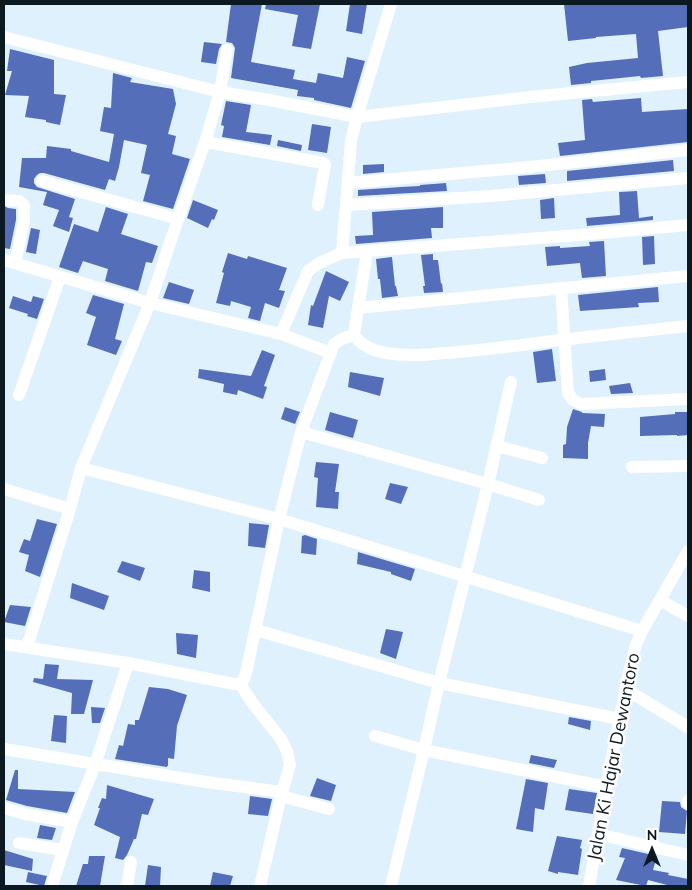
<!DOCTYPE html>
<html>
<head>
<meta charset="utf-8">
<style>
	body { margin:0 }
	#map { position:relative; width:692px; height:890px; overflow:hidden; background:#def1fd; font-family:Mulish,sans-serif }
	canvas { display:block }
	.frame { position:absolute; inset:0; border:5px solid #0d1920; pointer-events:none }
	.north { position:absolute; left:627px; top:825px; width:50px; height:50px; -webkit-text-stroke:4px #fff; paint-order:stroke; rotate:0deg; font-size:14px; font-weight:700; line-height:20px; text-align:center; color:#0d1920 }
	.north::after { content:''; display:block; margin:auto; width:18px; height:22px; background:#0d1920; clip-path:polygon(50% 0,100% 100%,50% 72%,0 100%) }
</style>
</head>
<body>
<div id="map">
<canvas width="692" height="890"></canvas>
<div class="frame"></div>
<div class="north">N</div>
</div>
<script>
const ctx = document.querySelector('canvas').getContext('2d');
ctx.lineJoin = 'round';
function paint(path, color) { ctx.fillStyle = color; ctx.fill(path, 'evenodd'); }
function trace(path, color, width, dash) { ctx.strokeStyle = color; ctx.lineWidth = width; ctx.lineCap = dash ? 'butt' : 'round'; ctx.setLineDash(dash || []); ctx.stroke(path); }
function write(font, color, halo, rows, align = 'center') {
  ctx.font = font + ' Mulish,sans-serif'; ctx.lineWidth = 5; ctx.setLineDash([]); ctx.textBaseline = 'middle'; ctx.strokeStyle = halo; ctx.fillStyle = color; for (const [text, x, y, turn = 0] of rows) {
    ctx.save(); ctx.translate(x, y); ctx.rotate((+turn || 0) * Math.PI / 180); ctx.textAlign = isNaN(turn) ? turn : align; if (halo) ctx.strokeText(text, 0, 0); ctx.fillText(text, 0, 0); ctx.restore();
  }
}
paint(new Path2D(`
	M231 4H262L251 62 295 70 293 79 316 83 318 73 343 78 347 57 365 61 351 108 314 100V98L297 96 298 90 231 78 235 48 232 43 226 42Z
	M266 4H320L311 49 292 46 298 15 265 9Z
	M350 4H367L362 34 346 31Z
	M564 4H688V27L658 31 663 76 641 78 640 76 591 81V83L571 85 569 67 587 63 638 58 636 34 596 37V38L568 41Z
	M204 42 222 44 219 49 216 64 201 62Z
	M10 49 54 60V94L66 95 60 125 46 122V120L25 117 29 96 5 95 12 71H7Z
	M113 73 132 78 130 82 173 89 176 104 168 134 176 136 172 154 190 159 173 209 143 201 150 175 141 173 147 145 124 140 119 167 115 181 109 179 105 190 44 173H40L37 175 34 179V183L37 187 75 199 69 217 73 218 69 232 53 226 59 210 43 205 47 192 19 187 22 158H46L47 146 71 149V151L109 162 114 134 100 131 104 107 111 108Z
	M641 98 642 112 688 109V142L560 156 558 143 585 140 582 100 592 99 593 102Z
	M226 101 251 105 246 132 272 135 270 145 222 137 224 126 221 125Z
	M312 124 331 127 327 153 308 150Z
	M278 140 302 145 301 151 277 146Z
	M673 160 674 171 567 181V171Z
	M384 164V172L363 174V165Z
	M545 174 546 183 519 185 518 176Z
	M446 183 447 191 358 196V190L401 187 420 186V185Z
	M637 191 639 218 653 216V220L587 226 586 218 620 215 619 192Z
	M554 198 555 218 541 219 540 200Z
	M193 200 218 210 214 220 212 219 208 228 187 218Z
	M4 206 8 208 16 209V220L10 249 4 248Z
	M106 207 128 214 121 234 158 246 152 263 146 262 138 291 105 281 108 269 83 261 78 273 59 267 74 224 98 232Z
	M443 207V228H431L432 238 356 244 355 236 373 235 372 212Z
	M31 228 40 230 36 254 26 252Z
	M654 236 655 264 643 265 642 237Z
	M604 241 606 276 582 278 580 263 547 266 545 247 560 246V248L590 246 589 242Z
	M228 253 247 259 248 256 287 268 279 290 285 291 279 308 265 303 260 321 248 318 251 307 231 301 230 306 216 303 224 273 222 272Z
	M433 254V260H438L441 284 442 283 443 292 424 293 423 286H425L421 255Z
	M392 257 395 286H396L398 296 382 298 380 279H378L376 259Z
	M326 271 349 282 340 301 329 296 323 328 308 325 311 305 313 306Z
	M169 282 194 290 189 304 163 298Z
	M658 287 659 302 638 303 639 307 580 311 578 295Z
	M93 295 124 304 115 339 122 341 116 355 87 345 96 317 86 313Z
	M13 296 31 302 33 296 44 299 37 319 27 316 28 314 9 308Z
	M552 349 556 381 537 383 533 352Z
	M262 350 275 355 264 386 267 387 263 399 238 390 237 395 223 392 224 384 198 378 199 369 251 376Z
	M605 369 606 380 590 382 589 371Z
	M350 372 384 378 380 396 348 387Z
	M630 383 633 393 611 394 609 386Z
	M285 407 300 412 295 424 281 419Z
	M573 409 582 412V413L605 414 604 427 591 426 588 443V459L563 458V445L566 444 567 427Z
	M330 412 358 420 353 438 325 430Z
	M675 412H688V435L677 436V435L640 436V417L675 414Z
	M316 462 339 464 335 492H339L338 509 316 507 318 478 314 477Z
	M390 483 408 487 401 504 385 499Z
	M37 519 57 524 40 577 25 571 29 555 19 552 24 539 30 541Z
	M249 523 269 525 265 548 248 546Z
	M305 535 317 539 316 555 301 553 302 536Z
	M358 552 415 569 411 581 391 574V572L357 564Z
	M122 561 145 568 140 581 117 572Z
	M194 570 210 572V592L192 588Z
	M72 583 109 596 104 610 70 598Z
	M10 605 31 607 25 626 4 622Z
	M386 629 403 632 396 659 380 653Z
	M176 633 198 635 196 658 177 654Z
	M45 664 59 665 57 679 93 680 84 714H71L72 693 33 682 34 678 43 679Z
	M149 687 168 689 187 695 177 726 174 759 168 758V766H167V767L115 759 119 745 123 746 128 724 135 725V720H139Z
	M91 707 105 708 100 723H92Z
	M54 715 67 716 66 743 51 741Z
	M569 717 591 721 590 730 568 724Z
	M531 755 557 760 554 768 529 763Z
	M15 770H18V789L75 792 67 813 27 806 6 800Z
	M317 778 336 785 331 801 310 796Z
	M526 779 548 783 544 810 535 808 533 832 516 829Z
	M107 785 154 799 148 815 142 814 136 839H134L127 855 123 860 115 858 120 837 94 825 100 808H98L102 798 106 799Z
	M569 789 597 793 593 814 565 810Z
	M250 796 272 799 268 816 248 814Z
	M662 801 680 802 681 807 687 811 685 834 659 832Z
	M40 825 56 828 52 840 37 838Z
	M557 836 582 840 580 848 582 849 578 875 558 872V874L548 871Z
	M622 848 657 856 653 870 669 873 668 875 688 879V886H671L648 880 646 886 616 880 625 858 619 857Z
	M4 850 33 859 32 871 4 865Z
	M89 856H105L100 886H76L83 864H88Z
	M148 865 161 867 160 886H145Z
	M28 872 47 876 44 886 26 882Z
	M213 872 233 876 230 886H210Z`), '#556eba');
trace(new Path2D(`
	M4 37 220 92 269 100 357 117 530 97 688 82
	M205 142 324 163 325 165 318 205
	M42 181 178 219
	M348 183 530 167 688 150
	M9 200 19 201 24 205V221L15 263
	M347 205 491 196 688 178
	M342 253 351 141 357 117 391 4
	M4 260 150 303 281 334 331 353
	M561 288 568 393 573 400 581 404 688 399
	M358 308 367 252
	M281 334 308 271 319 263 342 253 580 235 688 225
	M354 335C362 346 373 351 386 353 410 357 434 354 458 352 482 350 506 347 530 344 582 337 635 332 688 326
	M19 395 60 277
	M301 432 488 484 539 500
	M497 446 542 458
	M632 467 688 466
	M81 468 279 519 642 631
	M4 489 70 509
	M660 600 688 616
	M256 630 439 683 620 719
	M4 644 128 663 234 684H240L244 679 246 673 279 519 301 432 334 344 342 339 354 335 358 308 688 276
	M27 647 70 509 81 468 150 303 178 219 205 142 220 92 227 50
	M240 684 254 705 281 739 287 751 290 765 281 796 260 886
	M625 689 688 727
	M375 736 424 750 606 787
	M4 749 206 782 282 792
	M281 796 329 809
	M688 803V801
	M4 808 25 814 72 822
	M598 834 688 855
	M19 843 63 850
	M52 886 72 822 95 765 128 663
	M127 886 131 862
	M391 886 424 750 439 683 488 484 511 382
	M589 886 606 787 629 672 636 645 642 631 688 551`), '#fff', 12);
write('18px', '#0d1920', '#fff', [
	["Jalan Ki Hajar Dewantoro",614,757,-79]
]);
</script>
</body>
</html>
